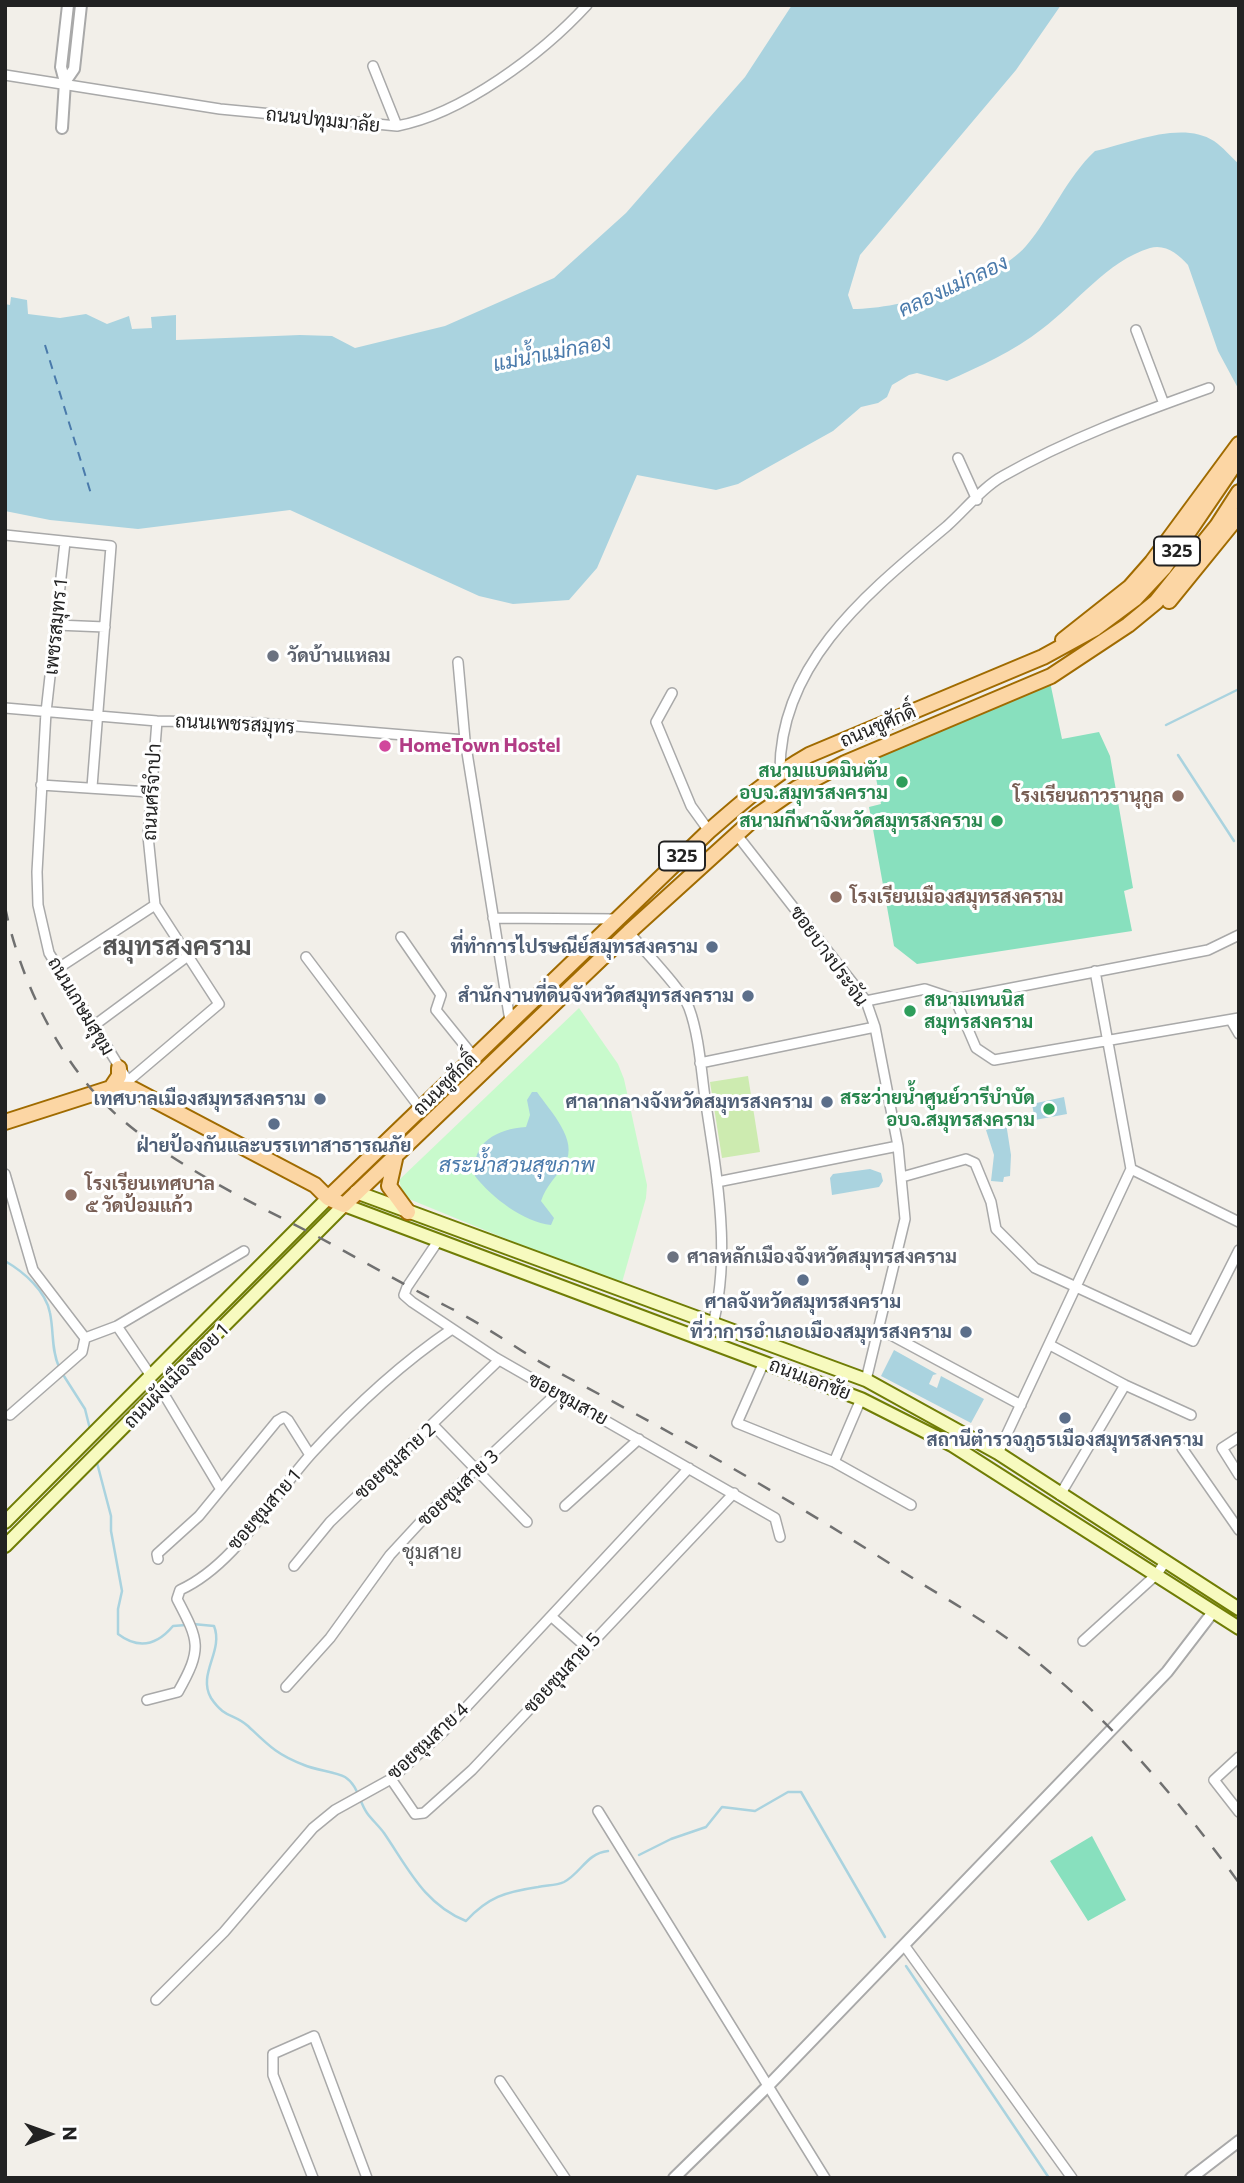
<!DOCTYPE html>
<html>
<head>
<meta charset="utf-8">
<style>
	body { margin:0 }
	#map { position:relative; width:1244px; height:2183px; overflow:hidden; background:#f2efe9; font-family:Commissioner,sans-serif }
	canvas { display:block }
	.frame { position:absolute; inset:0; border:7px solid #222; pointer-events:none }
	.north { position:absolute; left:14px; top:2099px; width:70px; height:70px; -webkit-text-stroke:5px #fff; paint-order:stroke; rotate:89deg; font-size:19px; font-weight:700; line-height:28px; text-align:center; color:#222 }
	.north::after { content:''; display:block; margin:auto; width:24px; height:32px; background:#222; clip-path:polygon(50% 0,100% 100%,50% 72%,0 100%) }
</style>
</head>
<body>
<div id="map">
<canvas width="1244" height="2183"></canvas>
<div class="frame"></div>
<div class="north">N</div>
</div>
<script>
const ctx = document.querySelector('canvas').getContext('2d');
ctx.lineJoin = 'round';
function paint(path, color) { ctx.fillStyle = color; ctx.fill(path, 'evenodd'); }
function trace(path, color, width, dash) { ctx.strokeStyle = color; ctx.lineWidth = width; ctx.lineCap = dash ? 'butt' : 'round'; ctx.setLineDash(dash || []); ctx.stroke(path); }
function write(font, color, halo, rows, align = 'center') {
  ctx.font = font + ' Commissioner,Sarabun,sans-serif'; ctx.lineWidth = 6; ctx.setLineDash([]); ctx.textBaseline = 'middle'; ctx.strokeStyle = halo; ctx.fillStyle = color; for (const [text, x, y, turn = 0] of rows) {
    ctx.save(); ctx.translate(x, y); ctx.rotate((+turn || 0) * Math.PI / 180); ctx.textAlign = isNaN(turn) ? turn : align; if (halo) ctx.strokeText(text, 0, 0); ctx.fillText(text, 0, 0); ctx.restore();
  }
}
paint(new Path2D(`
	M748 1076 760 1152 722 1158 710 1082Z`), '#cdebb0');
paint(new Path2D(`
	M579 1008 618 1064 624 1079 647 1185 646 1198 621 1286 409 1199 402 1191 399 1180Z`), '#c8facc');
paint(new Path2D(`
	M1049 677 1062 739 1099 732 1110 756 1133 888 1124 891 1132 931 917 964 894 946 869 807 881 804 871 752Z
	M1092 1836 1126 1900 1088 1921 1050 1861Z`), '#88e0be');
paint(new Path2D(`
	M792 5H1061L1016 70 860 255 848 295 853 309C901 309 994 283 1026 246 1051 217 1067 177 1095 151 1130 143 1182 120 1214 141 1223 147 1231 157 1239 164V390L1218 351 1188 265C1178 254 1166 244 1150 248 1107 261 1077 303 1042 329 1014 351 979 367 947 381L917 373 909 375 892 385 887 397 878 403 861 407 833 431 738 484 716 490 637 475 597 568 569 600 513 604 479 596 290 510 138 529 50 520 5 511V304L10 305 11 297 27 300 28 314 60 318 86 314 107 324 129 316 132 329 152 328 151 317 176 315V340L300 335 332 336 355 348 445 326 554 278 626 213 745 77Z
	M532 1092H537C550 1111 579 1140 565 1164 556 1177 546 1186 541 1201L554 1218 551 1225C524 1222 492 1198 475 1176 471 1142 497 1129 526 1127L530 1115 527 1100Z
	M1064 1097 1067 1114 1035 1120 1032 1104Z
	M1006 1123 1011 1155 1010 1176 1004 1177 1003 1182 991 1181 994 1155 986 1130Z
	M870 1169 881 1173 883 1181 879 1187 832 1195 830 1178 833 1174Z
	M894 1350 937 1374 933 1375 929 1384 937 1388 941 1376 984 1399 971 1423 881 1376Z`), '#aad3df');
trace(new Path2D(`
	M1166 725 1239 689
	M1178 755 1234 841
	M5 1261C24 1272 46 1291 50 1313 54 1332 51 1349 59 1367
	M62 1373 85 1409 90 1429
	M96 1459 111 1516V1531L122 1591 118 1609V1634C139 1650 157 1645 173 1626L186 1625
	M193 1624 214 1626C224 1651 197 1674 211 1698 225 1719 233 1713 248 1726 268 1745 277 1755 304 1765 315 1770 336 1772 345 1777 358 1785 359 1802 367 1813 372 1820 379 1826 384 1833 408 1868 424 1904 466 1921 488 1897 505 1892 538 1887 547 1885 556 1886 564 1882 581 1873 587 1853 608 1851
	M639 1855 671 1839 706 1827 722 1807 755 1811 788 1792H801L885 1937
	M906 1966 1049 2178`), '#aad3df', 2.5);
trace(new Path2D(`
	M45 345 92 497`), '#4a7aab', 2, [9, 7]);
const minor = new Path2D(`
	M373 66 397 126
	M5 75 220 109 397 126C462 114 542 54 587 5
	M1136 330 1164 404
	M958 458 977 500
	M5 535 111 546 92 787
	M65 542 46 712 37 872 38 905 49 953 133 1089
	M56 625 105 627
	M458 662 465 740 510 1021
	M672 693 656 722 691 806 709 831
	M5 708 157 721 258 723 465 740
	M780 772C779 662 870 591 947 526 965 510 983 487 1003 476 1068 439 1139 413 1209 388
	M41 785 150 792
	M737 835 855 986 866 1001 875 1027 898 1146 905 1219 866 1380
	M493 918 617 919
	M629 932C643 950 682 989 689 1008 699 1035 701 1069 705 1098 717 1178 734 1263 708 1342
	M401 937 441 995 436 1010 474 1057
	M306 957 420 1108
	M57 969 155 905
	M955 999 1208 950 1239 935
	M866 1001 925 989 955 999 976 1048 994 1060 1239 1018
	M1232 1022 1239 1034
	M92 1027 188 956
	M700 1063 875 1027
	M127 1082 219 1004 155 905 148 836 157 721
	M1131 1169 1239 1222
	M5 1174 33 1270 85 1338 82 1352 10 1415
	M902 1177 966 1159 975 1163 991 1202 996 1229 1035 1268 1193 1341 1239 1250
	M717 1182 898 1146
	M438 1241 407 1287 404 1295 412 1302 496 1358 775 1518 780 1537
	M117 1326 151 1376
	M878 1328 1021 1405
	M85 1338 117 1326 244 1251
	M1050 1345 1125 1385 1191 1415
	M764 1362 737 1423 834 1462 911 1505
	M162 1391 220 1488
	M433 1425 527 1522
	M1239 1437 1222 1448 1239 1475
	M1182 1448 1239 1530
	M998 1453 1131 1169 1095 971
	M834 1462 861 1399
	M1060 1495 1125 1385
	M565 1506 639 1439
	M158 1559 157 1554 199 1516 277 1421 284 1417 288 1420 310 1455
	M294 1566 330 1522 499 1360
	M552 1617 586 1647
	M1083 1641 1157 1574 1165 1562
	M286 1687 330 1638 390 1555 426 1516 557 1393
	M147 1700 178 1692C203 1648 199 1641 177 1599L180 1590C235 1565 272 1497 312 1453 355 1406 399 1365 452 1329
	M1239 1757 1214 1780 1239 1812
	M391 1779 415 1814 424 1813 472 1770 734 1493
	M598 1811 825 2178
	M904 1945 1072 2178
	M156 2000 224 1932 313 1828 335 1810 391 1779 444 1731 689 1468
	M500 2081 565 2178
	M313 2178 273 2075V2054L314 2036 367 2178`);
const tertiary = new Path2D(`
	M65 82 74 69 81 5
	M62 128 65 82 61 67 68 5
	M674 2178 768 2086 1167 1672 1213 1612
	M1191 2178 1239 2141`);
const secondary = new Path2D(`
	M356 1192 866 1380 998 1453 1239 1609
	M5 1522 328 1198
	M5 1546 344 1205 861 1399 952 1445 1239 1628`);
const primary = new Path2D(`
	M1169 601 1239 515
	M1063 640 1130 587 1152 562 1239 444
	M111 1088 119 1076V1068
	M5 1122 111 1088 133 1089 315 1185 328 1198 344 1205 629 932 758 815 797 788 845 763 1051 676 1128 625 1156 602 1217 526 1239 492
	M395 1159 389 1186 408 1212
	M328 1198 709 831C741 803 772 776 809 755L1043 657 1096 628 1135 599 1164 568 1239 458`);
trace(minor, '#a9a9a9', 12);
trace(tertiary, '#a9a9a9', 14);
trace(secondary, '#707d05', 16);
trace(primary, '#a06b00', 18);
trace(minor, '#fff', 9);
trace(tertiary, '#fff', 10);
trace(secondary, '#f7fabf', 12);
trace(primary, '#fcd6a4', 14);
trace(new Path2D(`
	M5 907C20 980 61 1067 119 1117 174 1165 241 1197 305 1230 353 1255 400 1283 448 1307 489 1327 526 1356 567 1377 682 1438 793 1501 903 1572 939 1595 978 1616 1012 1642 1100 1708 1175 1794 1239 1883`), '#707070', 2.5, [14, 14]);
for (const [x, y, r, color] of [
	[273,656,7,"#6b7280"],
	[385,746,7,"#d1479c"],
	[902,782,7,"#2e9e5b"],
	[1178,796,7,"#8d6e63"],
	[997,821,7,"#2e9e5b"],
	[836,897,7,"#8d6e63"],
	[712,947,7,"#5c6f8a"],
	[748,996,7,"#5c6f8a"],
	[910,1011,7,"#2e9e5b"],
	[320,1099,7,"#5c6f8a"],
	[827,1102,7,"#5c6f8a"],
	[1049,1109,7,"#2e9e5b"],
	[274,1124,7,"#5c6f8a"],
	[71,1195,7,"#8d6e63"],
	[673,1257,7,"#6b7280"],
	[803,1280,7,"#5c6f8a"],
	[966,1332,7,"#5c6f8a"],
	[1065,1418,7,"#5c6f8a"]
]) { const dot = new Path2D(); dot.arc(x, y, r, 0, 2 * Math.PI); ctx.fillStyle = color; ctx.fill(dot); trace(dot, '#fff', 2.5); }
for (const [x, y, w] of [
	[1177,551,46],
	[682,856,46]
]) { const box = new Path2D(); box.roundRect(x - w / 2, y - 14.5, w, 29, 5); ctx.fillStyle = '#fff'; ctx.fill(box); trace(box, '#222', 2); }
write('bold 18px', '#222', null, [
	["325",1177,551],
	["325",682,856]
]);
write('19px', '#222', '#fff', [
	["ถนนปทุมมาลัย",323,120,6],
	["เพชรสมุทร 1",56,627,-84],
	["ถนนเพชรสมุทร",235,724,3],
	["ถนนชูศักดิ์",878,726,-23],
	["ถนนศรีจำปา",152,792,-87],
	["ซอยบางประจัน",829,956,54],
	["ถนนเกษมสุขุม",81,1006,59],
	["ถนนชูศักดิ์",445,1084,-44],
	["ถนนผังเมืองซอย 1",176,1376,-45],
	["ถนนเอกชัย",810,1379,21],
	["ซอยชุมสาย",568,1399,29],
	["ซอยชุมสาย 2",395,1461,-43],
	["ซอยชุมสาย 3",458,1488,-43],
	["ซอยชุมสาย 1",264,1510,-49],
	["ซอยชุมสาย 5",562,1673,-47],
	["ซอยชุมสาย 4",428,1741,-43]
]);
write('bold 19px', '#5b616d', '#fff', [
	["วัดบ้านแหลม",287,656],
	["ศาลหลักเมืองจังหวัดสมุทรสงคราม",687,1257]
], 'left');
write('bold 19px', '#b23c85', '#fff', [
	["HomeTown Hostel",399,746]
], 'left');
write('bold 19px', '#27864d', '#fff', [
	["สนามแบดมินตัน",888,771],
	["อบจ.สมุทรสงคราม",888,793],
	["สนามกีฬาจังหวัดสมุทรสงคราม",983,821],
	["สนามเทนนิส",924,1000,"left"],
	["สมุทรสงคราม",924,1022,"left"],
	["สระว่ายน้ำศูนย์วารีบำบัด",1035,1098],
	["อบจ.สมุทรสงคราม",1035,1120]
], 'right');
write('bold 19px', '#785e54', '#fff', [
	["โรงเรียนถาวรานุกูล",1164,796,"right"],
	["โรงเรียนเมืองสมุทรสงคราม",850,897],
	["โรงเรียนเทศบาล",85,1184],
	["๕ วัดป้อมแก้ว",85,1206]
], 'left');
write('bold 19px', '#4e5e75', '#fff', [
	["ที่ทำการไปรษณีย์สมุทรสงคราม",698,947],
	["สำนักงานที่ดินจังหวัดสมุทรสงคราม",734,996],
	["เทศบาลเมืองสมุทรสงคราม",306,1099],
	["ศาลากลางจังหวัดสมุทรสงคราม",813,1102],
	["ฝ่ายป้องกันและบรรเทาสาธารณภัย",274,1146,"center"],
	["ศาลจังหวัดสมุทรสงคราม",803,1302,"center"],
	["ที่ว่าการอำเภอเมืองสมุทรสงคราม",952,1332],
	["สถานีตำรวจภูธรเมืองสมุทรสงคราม",1065,1440,"center"]
], 'right');
write('italic 21px', '#4a7aab', '#fff', [
	["คลองแม่กลอง",953,286,-25],
	["แม่น้ำแม่กลอง",552,353,-11],
	["สระน้ำสวนสุขภาพ",517,1165]
]);
write('21px', '#555', '#fff', [
	["ชุมสาย",432,1552]
]);
write('bold 26px', '#555', '#fff', [
	["สมุทรสงคราม",177,946]
]);
</script>
</body>
</html>
